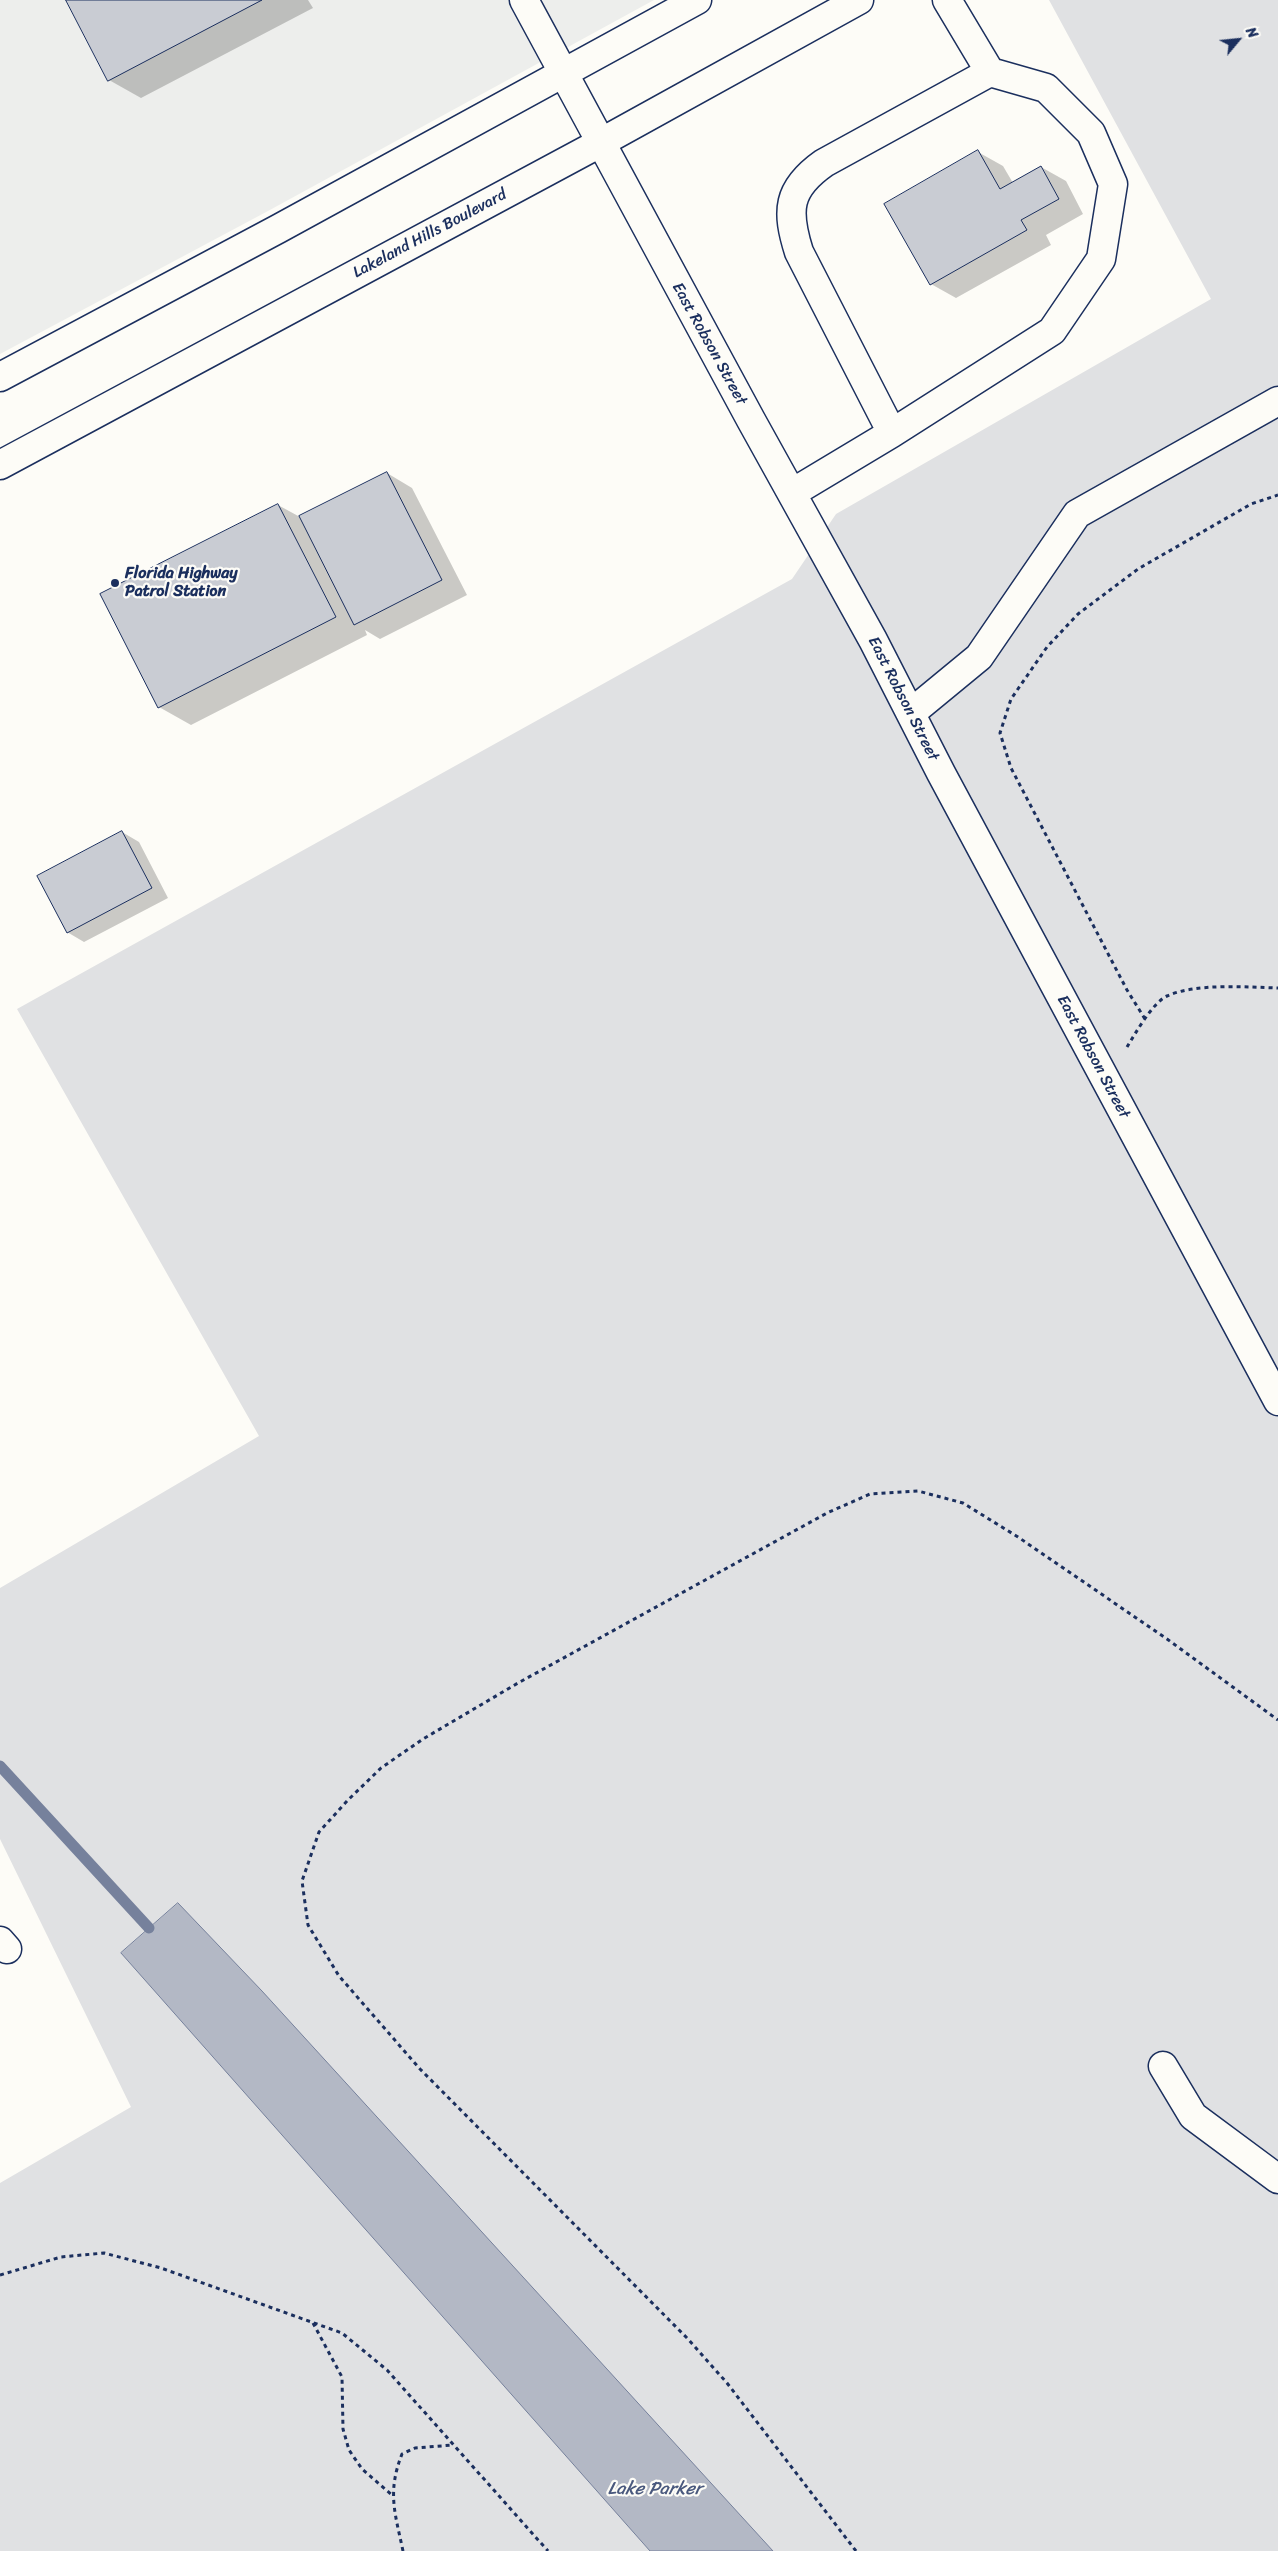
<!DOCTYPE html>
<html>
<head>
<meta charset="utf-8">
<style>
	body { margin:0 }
	#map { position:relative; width:1278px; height:2551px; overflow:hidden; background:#fdfcf7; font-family:Sriracha,sans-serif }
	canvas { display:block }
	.north { position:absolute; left:1213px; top:15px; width:50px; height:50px; -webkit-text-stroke:4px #fdfcf7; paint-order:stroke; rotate:62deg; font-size:14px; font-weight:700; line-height:20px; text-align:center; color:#1b2f5e }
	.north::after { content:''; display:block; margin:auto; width:18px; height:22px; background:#1b2f5e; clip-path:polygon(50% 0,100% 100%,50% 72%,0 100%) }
</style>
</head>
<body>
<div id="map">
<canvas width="1278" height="2551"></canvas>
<div class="north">N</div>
</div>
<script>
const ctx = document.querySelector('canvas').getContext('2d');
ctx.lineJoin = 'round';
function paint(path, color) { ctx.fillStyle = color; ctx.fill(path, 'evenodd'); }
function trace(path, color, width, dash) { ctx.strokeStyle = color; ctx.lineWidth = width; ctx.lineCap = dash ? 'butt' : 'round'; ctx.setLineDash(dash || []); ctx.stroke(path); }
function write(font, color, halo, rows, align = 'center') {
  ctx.font = font + ' Sriracha,sans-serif'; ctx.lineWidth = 4.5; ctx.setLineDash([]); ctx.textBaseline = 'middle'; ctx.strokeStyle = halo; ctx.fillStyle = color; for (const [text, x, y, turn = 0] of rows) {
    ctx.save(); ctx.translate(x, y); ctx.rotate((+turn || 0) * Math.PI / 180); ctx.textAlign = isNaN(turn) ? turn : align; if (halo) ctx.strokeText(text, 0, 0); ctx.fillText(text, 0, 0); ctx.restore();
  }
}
paint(new Path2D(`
	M0 0H654L268 211 0 354Z`), '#edeeec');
paint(new Path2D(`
	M1049 0H1278V2551H0V2183L131 2107 0 1839V1588L259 1436 17 1009 792 579 836 514 1211 299Z`), '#e0e1e3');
const water = new Path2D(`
	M178 1903 262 1991 773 2551H650L121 1953Z`);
paint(water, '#b3b8c5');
trace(water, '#76819c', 1);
paint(new Path2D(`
	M67 0H308L313 8 141 98 109 80Z
	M978 152 1003 166 1013 183 1041 167 1066 181 1083 214 1046 235 1051 245 956 298 931 284Z
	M387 473 412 488 467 595 380 639 365 630 367 635 191 725 159 707 278 505 300 517Z
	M122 832 139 842 168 898 84 942 67 932Z`), '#0003');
trace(new Path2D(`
	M0 1766 149 1928`), '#76819c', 11);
const building = new Path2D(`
	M66 0H262L108 81Z
	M978 150 1000 189 1041 166 1059 199 1021 220 1027 230 930 285 884 204Z
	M387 472 442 580 354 625 299 516Z
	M278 504 336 617 158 708 100 594Z
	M122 831 152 888 67 933 37 876Z`);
paint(building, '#c9ccd3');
trace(building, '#1b2f5e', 1);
const minor = new Path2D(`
	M524 0 751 420 873 640 941 773 1278 1401
	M892 433 1052 331 1101 259 1113 184 1091 133 1046 88 990 72
	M792 493 892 433 799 252C786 211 787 189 824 163L990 72 947 0
	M911 713 979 657 1077 514 1278 401
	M0 1941 7 1949
	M1163 2066 1193 2116 1278 2179`);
const major = new Path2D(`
	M0 377 278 229 697 0
	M0 465 600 143 859 0`);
trace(minor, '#1b2f5e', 31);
trace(major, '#1b2f5e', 31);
trace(new Path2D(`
	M1145 1019 1127 990 1011 768 1000 733 1011 699 1047 647 1078 614 1138 569 1251 504 1278 495
	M1127 1047C1135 1034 1153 1002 1167 996 1196 983 1246 987 1278 988
	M0 2275 61 2257 104 2253 161 2268 342 2333 387 2370 548 2551
	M313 2323 342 2377 343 2429 349 2450 362 2469 392 2495
	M403 2551C395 2513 387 2492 402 2454L415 2448 453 2445
	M856 2551 727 2383 688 2339 420 2069 339 1976 308 1925 302 1881 319 1832 348 1800 381 1768 423 1739 518 1683 827 1513 870 1494 918 1491 963 1503 1018 1537 1167 1639 1278 1720`), '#1b2f5e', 3, [4, 4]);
trace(minor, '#fdfcf7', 28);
trace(major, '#fdfcf7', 28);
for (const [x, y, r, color] of [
	[115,583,5,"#1b2f5e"]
]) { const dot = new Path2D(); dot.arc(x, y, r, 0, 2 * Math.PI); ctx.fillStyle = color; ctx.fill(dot); trace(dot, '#fdfcf7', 2); }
write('16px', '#1b2f5e', '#fdfcf7', [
	["Lakeland Hills Boulevard",430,234,-28],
	["East Robson Street",709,344,61],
	["East Robson Street",903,699,63],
	["East Robson Street",1093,1057,62]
]);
write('bold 16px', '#1b2f5e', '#fdfcf7', [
	["Florida Highway",125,574],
	["Patrol Station",125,592]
], 'left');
write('italic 18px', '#49587d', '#fdfcf7', [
	["Lake Parker",655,2489]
]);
</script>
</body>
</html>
